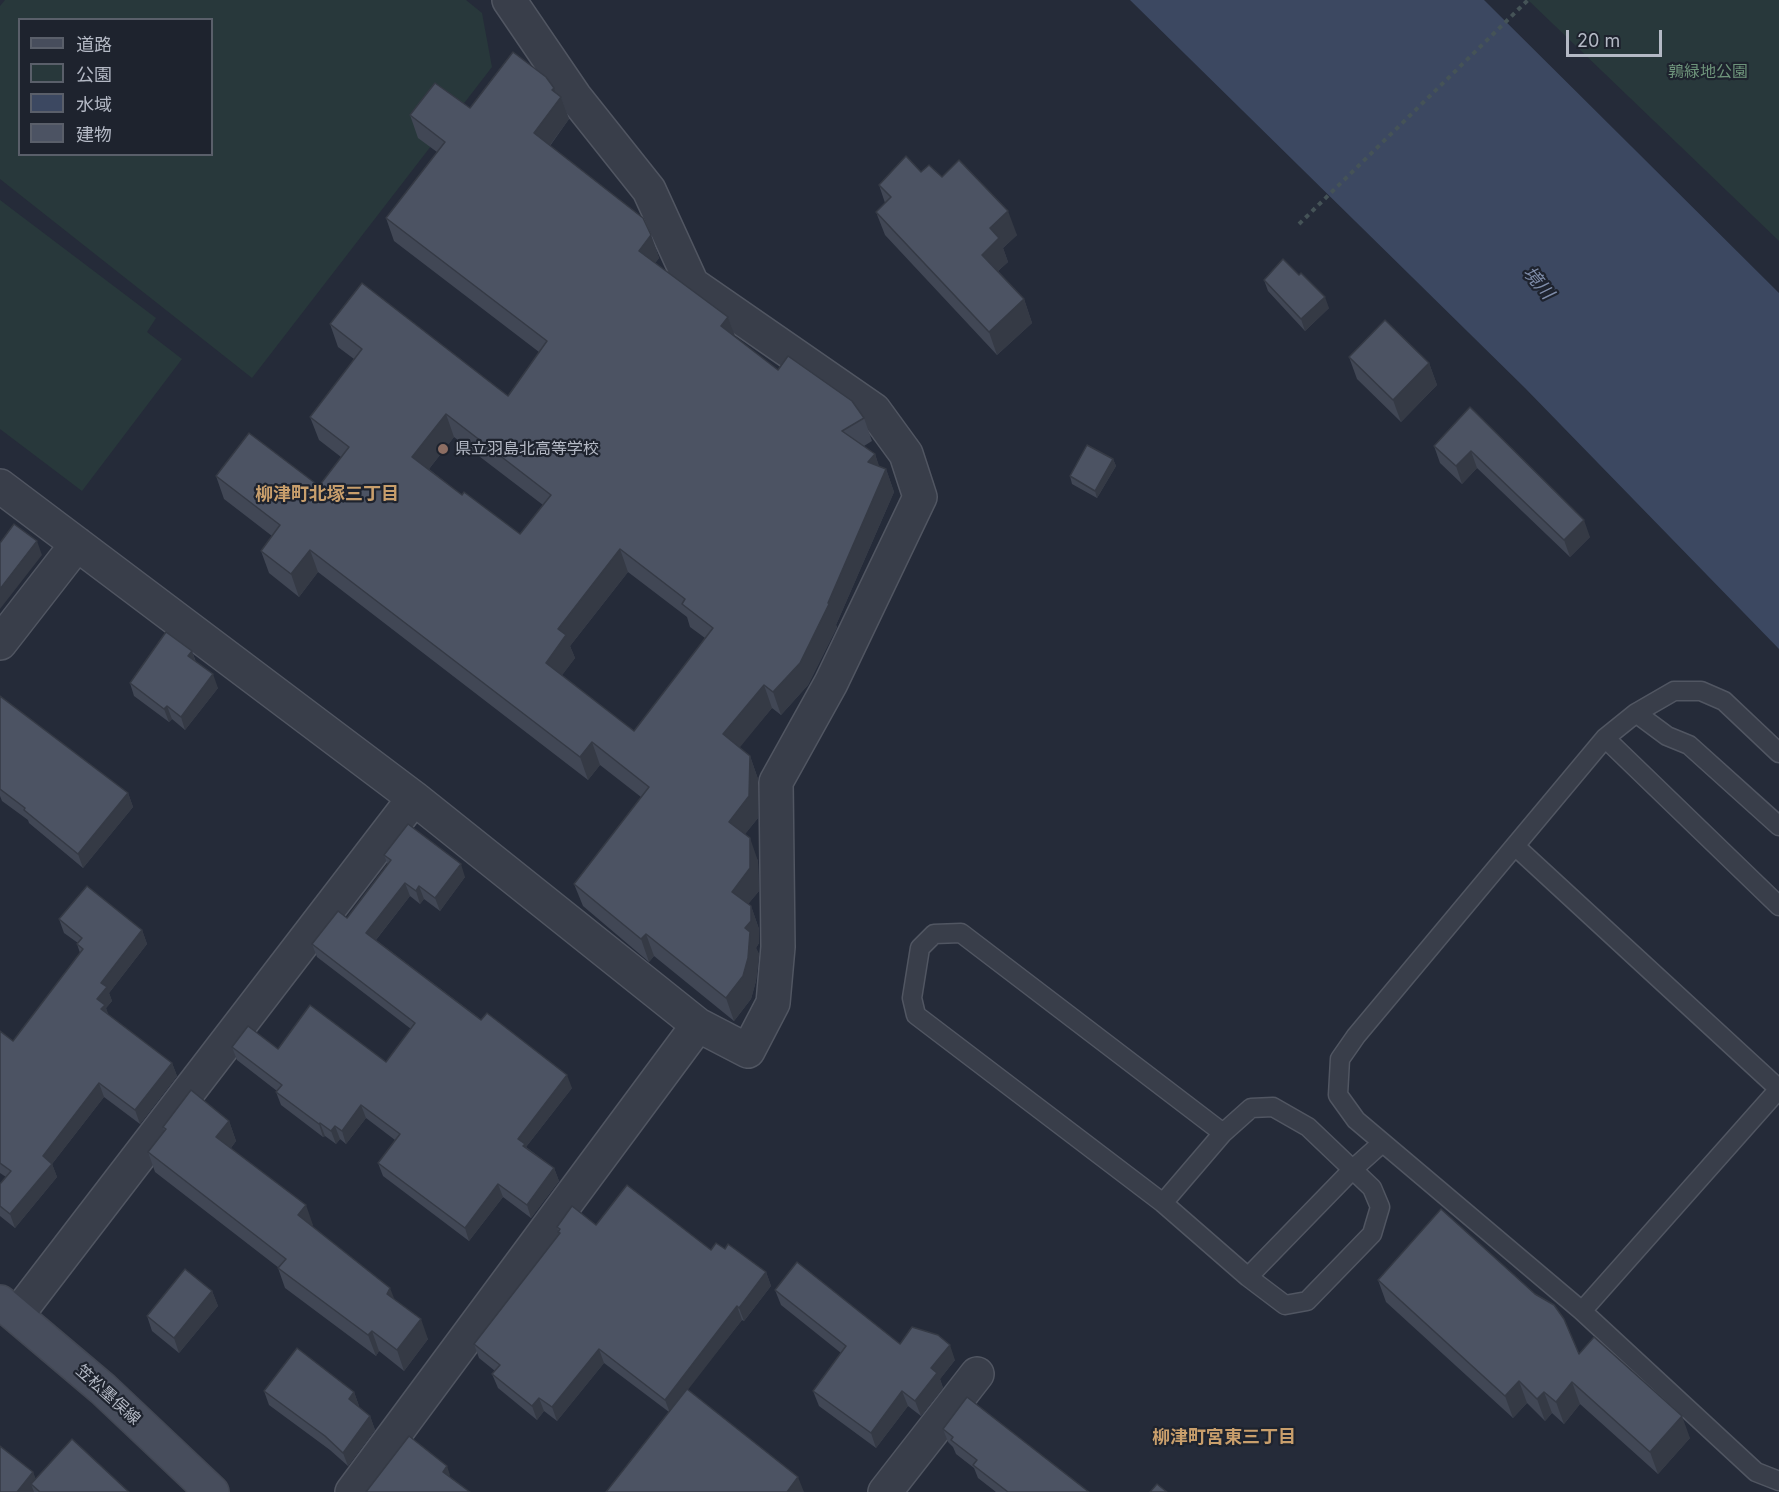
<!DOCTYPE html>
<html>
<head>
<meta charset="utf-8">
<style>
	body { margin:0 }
	#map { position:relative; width:1779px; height:1492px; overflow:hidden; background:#252b39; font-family:Inter,"Noto Sans JP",sans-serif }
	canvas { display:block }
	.legend { position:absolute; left:18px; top:18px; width:195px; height:138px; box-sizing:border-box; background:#1e232e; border:2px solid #5a5f6a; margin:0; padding:8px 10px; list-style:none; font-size:18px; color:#b4b9c5 }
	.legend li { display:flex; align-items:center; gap:12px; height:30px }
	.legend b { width:30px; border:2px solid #5a5f6a }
	.scale { position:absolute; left:1566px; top:30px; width:96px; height:27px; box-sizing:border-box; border:3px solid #b4b9c5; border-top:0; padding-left:8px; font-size:18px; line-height:21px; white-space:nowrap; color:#b4b9c5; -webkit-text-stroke:4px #1e232e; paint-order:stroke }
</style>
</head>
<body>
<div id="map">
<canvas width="1779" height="1492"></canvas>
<ul class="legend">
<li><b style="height:8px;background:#474d5c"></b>道路</li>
<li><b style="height:16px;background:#28383b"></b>公園</li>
<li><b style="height:16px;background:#3c4861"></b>水域</li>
<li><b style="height:16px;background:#4c5363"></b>建物</li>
</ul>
<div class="scale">20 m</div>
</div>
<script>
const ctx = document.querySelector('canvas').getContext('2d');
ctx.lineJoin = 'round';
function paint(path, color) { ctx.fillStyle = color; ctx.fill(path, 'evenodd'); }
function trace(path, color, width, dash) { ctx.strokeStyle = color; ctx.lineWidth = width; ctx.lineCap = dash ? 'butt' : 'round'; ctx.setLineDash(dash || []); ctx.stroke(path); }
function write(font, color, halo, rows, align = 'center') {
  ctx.font = font + ' Inter,"Noto Sans JP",sans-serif'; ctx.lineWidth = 4.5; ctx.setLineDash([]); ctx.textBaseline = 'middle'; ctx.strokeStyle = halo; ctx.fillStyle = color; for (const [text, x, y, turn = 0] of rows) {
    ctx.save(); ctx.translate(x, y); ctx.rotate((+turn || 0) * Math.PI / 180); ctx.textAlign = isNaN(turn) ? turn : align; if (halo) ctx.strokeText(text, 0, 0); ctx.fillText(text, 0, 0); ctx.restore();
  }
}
paint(new Path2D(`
	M5 0H466L482 13 492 67 252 378 0 179V6ZM20 20H212V154H20Z
	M1528 0H1779V241Z
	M0 200 156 318 147 332 182 359 82 491 0 429Z`), '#28383b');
paint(new Path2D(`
	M1130 0H1484L1779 293V649L1525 388Z`), '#3c4861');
const lane = new Path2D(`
	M1636 713 1674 691H1701L1724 701 1779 753
	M1605 738 1779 906
	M1779 826 1689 745 1667 736 1636 713 1605 738 1356 1036 1340 1059 1338 1095 1356 1120 1582 1311 1756 1472 1779 1481
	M1515 846 1779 1089
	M1223 1133 961 933 934 934 920 948 912 998 916 1015 1163 1203 1248 1277 1353 1169 1382 1143
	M1163 1203 1223 1133 1251 1108 1273 1107 1308 1127 1372 1188 1380 1207 1372 1234 1307 1301 1285 1305 1248 1277
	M1582 1311 1779 1089`);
const street = new Path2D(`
	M0 486 414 798 698 1025 748 1051 773 1003 778 947 776 782 831 683 920 497 906 454 874 410 692 284 649 190 575 97 509 0
	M0 643 77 544
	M17 1315 414 798
	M352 1492 698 1025
	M885 1492 977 1374`);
const secondary = new Path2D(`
	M0 1302 103 1389 212 1492`);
trace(lane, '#515662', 21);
trace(street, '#515662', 36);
trace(secondary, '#424753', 36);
trace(new Path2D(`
	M1299 224 1528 0`), '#455357', 4, [4.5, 4.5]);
trace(lane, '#393e4a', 18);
trace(street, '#393e4a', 33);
trace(secondary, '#474d5c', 33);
paint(new Path2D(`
	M555 93 561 97 569 119 550 146 651 235 659 258 655 263 728 317 735 337 778 370 864 418 872 441 864 446 875 454 879 467 886 469 894 492 836 625 837 627 808 685 781 715 772 708 739 747 750 756 758 779V818L745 834 758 861 759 891 748 904 751 906 759 929V943L756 948 759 954 756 981 751 999 734 1021 654 956 649 962 583 906 574 884 641 797 600 765 588 780 318 572 299 597 269 573 261 551 272 536 224 499 216 476 319 486 341 457 319 440 310 417 354 359 338 347 330 324 508 396 539 352 394 241 386 218 437 152 418 138 410 115 470 108ZM454 437 543 505 520 534 462 495 429 469ZM628 572 687 617 690 627 705 638 634 731 562 675 575 658 570 646Z
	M921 172 942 177 1017 235 1003 248 1008 262 998 271 1024 299 1032 323 997 355 885 235 876 212 885 203 879 185Z
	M1264 280 1329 308 1305 331 1268 291Z
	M1349 357 1429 363 1437 385 1401 422 1357 379Z
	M1470 407 1590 537 1570 557 1477 468 1462 484 1440 463 1434 446Z
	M1113 459 1116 466 1097 498 1072 484 1070 476Z
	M192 651 196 662 218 688 185 730 172 719 169 722 134 696 130 683Z
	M0 696 128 793 133 807 83 868 29 823 28 820 2 801 0 796Z
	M384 855 465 877 440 911 424 899 420 904 410 896 376 940 572 1088 526 1147 554 1168 559 1181 531 1218 503 1197 469 1241 383 1176 378 1163 395 1140 366 1118 346 1144 340 1139 336 1144 325 1136 323 1137 281 1105 276 1092 277 1091 237 1060 232 1047 278 1049 386 1062 411 1029 317 957 312 944 347 918 388 865Z
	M59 919 142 930 147 944 109 993 112 1001 106 1008 108 1015 172 1063 177 1076 140 1124 104 1097 52 1164 57 1177 15 1228 0 1216V1184L6 1177 0 1173V1031L13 1041 80 953 77 944 78 943 64 933Z
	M229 1121 236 1141 231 1148 313 1225 312 1226 394 1299 428 1339 404 1371 379 1351 376 1356 285 1288 278 1268H279L155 1172 148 1152 164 1131 163 1127Z
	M596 1225 711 1250 725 1249 766 1272 771 1286 744 1321 742 1320 669 1412 604 1363 557 1421 544 1411 537 1420 498 1388 492 1374 495 1371 479 1358 474 1344 559 1234 557 1227Z
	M1378 1280 1579 1354 1690 1438 1658 1474 1580 1404 1564 1424 1552 1413 1545 1421 1527 1403 1513 1418 1386 1302Z
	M775 1290 900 1344 955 1360 940 1379 943 1388 921 1416 908 1406 876 1448 819 1406 813 1391 841 1353 781 1305Z
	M212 1291 218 1306 179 1353 152 1331 147 1316Z
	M264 1391 354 1392 359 1406V1407L370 1416 375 1430 348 1466 330 1450 269 1405Z
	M943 1429 1089 1492H996L978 1478 974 1468 956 1454 953 1447 948 1442Z
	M33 1472 35 1478 129 1492H0Z`), '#414755');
paint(new Path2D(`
	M554 88 558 100 561 97 569 119 542 156 534 133Z
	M1008 211 1017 235 1003 248 1008 262 990 278 982 255 990 228Z
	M651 235 659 258 647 274 639 251Z
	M1325 297 1329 308 1305 331 1301 319Z
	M1024 299 1032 323 997 355 989 332Z
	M728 317 736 339 721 326Z
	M1429 363 1437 385 1401 422 1393 400Z
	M446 414 454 437 421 479 412 457Z
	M1471 451 1477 468 1462 484 1456 466Z
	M875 454 883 477 886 469 894 492 836 625 837 627 808 685 781 715 773 692 828 603 868 462Z
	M1113 459 1116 466 1097 498 1095 491Z
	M1584 520 1590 537 1570 557 1564 540Z
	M37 541 42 555 0 609V589Z
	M620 549 628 572 570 646 575 658 554 686 546 663 558 629Z
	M310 550 318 572 299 597 291 574Z
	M192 651 196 664 188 656Z
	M213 674 218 688 185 730 181 717Z
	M764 685 772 708 732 757 723 734Z
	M167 706 172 719 169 722 164 709Z
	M592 742 600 765 588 780 580 757Z
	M750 756 758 779V818L737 844 729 822Z
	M128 793 133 807 83 868 78 854Z
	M750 838 758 861 759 891 740 914 732 892Z
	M461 864 465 877 440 911 435 898Z
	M405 883 410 896 371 946 366 933Z
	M419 886 424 899 420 904 416 891Z
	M751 906 759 929V943L756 948 759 954 756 981 751 999 734 1021 726 998Z
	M142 930 147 944 109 993 112 1001 106 1008 110 1018 106 1023 97 999 101 983Z
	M646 934 654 956 649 962 641 939Z
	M172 1063 177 1076 140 1124 135 1110Z
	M567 1075 572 1088 526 1147 530 1157 518 1139Z
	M99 1083 104 1097 52 1164 57 1177 15 1228 10 1214 43 1156Z
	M361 1105 366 1118 346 1144 342 1131Z
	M229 1121 236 1141 224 1157 216 1137Z
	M320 1123 325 1136 323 1137 319 1124Z
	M335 1126 340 1139 336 1144 331 1131Z
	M554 1168 559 1181 531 1218 527 1205Z
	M498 1184 503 1197 469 1241 465 1228Z
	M306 1205 313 1225 305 1235 298 1215Z
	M766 1272 771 1286 744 1321 739 1308Z
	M390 1288 398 1308 387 1294Z
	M212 1291 218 1306 179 1353 174 1338Z
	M737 1306 742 1320 670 1413 665 1400Z
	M421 1319 428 1339 404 1371 397 1350Z
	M372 1331 379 1351 376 1356 368 1335Z
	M950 1345 955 1360 940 1379 943 1388 921 1416 915 1401 931 1368Z
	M599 1349 604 1363 557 1421 552 1407Z
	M1519 1381 1527 1403 1513 1418 1505 1396Z
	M1572 1382 1580 1404 1564 1424 1556 1402Z
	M902 1391 908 1406 876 1448 871 1433Z
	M354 1392 359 1406 354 1413 349 1399Z
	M1544 1392 1552 1413 1545 1421 1537 1399Z
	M539 1398 544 1411 537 1420 532 1406Z
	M370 1416 375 1430 348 1466 343 1453Z
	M1682 1416 1690 1438 1658 1474 1650 1452Z
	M447 1466 450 1475 446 1481 443 1472Z
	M33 1472 39 1487 31 1484 34 1492H17Z
	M798 1477 804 1492H787Z`), '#353a45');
const building = new Path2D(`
	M513 52 546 77 554 88 552 90 561 97 534 133 643 218 651 235 639 251 728 317 721 326 778 370 788 356 852 401 864 418 842 431 875 454 868 462 886 469 828 603 829 604 800 663 773 692 764 685 723 734 750 756 749 796 729 822 750 838V868L732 892 751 906V921L745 928 750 932 748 958 743 976 726 998 646 934 641 939 574 884 649 787 592 742 580 757 310 550 291 574 261 551 280 525 216 476 249 433 319 486 349 447 310 417 362 349 330 324 362 283 508 396 547 341 386 218 445 142 410 115 435 83 470 108ZM446 414 551 495 520 534 464 492 462 495 412 457ZM620 549 685 599 682 604 713 628 634 731 546 663 566 635 558 629Z
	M906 156 921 172 929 165 942 177 959 160 1008 211 990 228 999 238 982 255 1024 299 989 332 876 212 891 197 879 185Z
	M1283 259 1299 275 1301 273 1325 297 1301 319 1264 280Z
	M1385 320 1429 363 1393 400 1349 357Z
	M1470 407 1584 520 1564 540 1471 451 1456 466 1434 446Z
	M1087 445 1113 459 1095 491 1070 476Z
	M14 524 37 541 0 589V543Z
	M166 632 192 651 188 656 213 674 181 717 167 706 164 709 130 683Z
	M0 696 128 793 78 854 24 810 25 808 0 789Z
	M408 824 461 864 435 898 419 886 416 891 405 883 366 933 481 1020 487 1013 567 1075 518 1139 525 1144 523 1146 554 1168 527 1205 498 1184 465 1228 378 1163 400 1134 361 1105 342 1131 335 1126 331 1131 320 1123 319 1124 276 1092 282 1085 232 1047 248 1026 278 1049 310 1005 386 1062 415 1023 312 944 338 911 347 918 391 860 384 855Z
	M87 886 142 930 101 983 107 987 97 999 105 1005 101 1009 172 1063 135 1110 99 1083 43 1156 52 1164 10 1214 0 1206V1184L11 1171 0 1163V1031L13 1041 83 949 77 944 82 938 59 919Z
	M191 1090 229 1121 216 1137 306 1205 298 1215 390 1288 387 1294 421 1319 397 1350 372 1331 368 1335 278 1268 286 1259 148 1152 166 1129 163 1127Z
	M627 1185 711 1250 716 1243 725 1249 728 1244 766 1272 739 1308 737 1306 665 1400 599 1349 552 1407 539 1398 532 1406 492 1374 500 1365 474 1344 560 1233 558 1232 560 1229 557 1227 572 1206 596 1225Z
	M1441 1209 1535 1294 1554 1305 1564 1319 1579 1354 1594 1337 1682 1416 1650 1452 1572 1382 1556 1402 1544 1392 1537 1399 1519 1381 1505 1396 1378 1280Z
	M797 1262 900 1344 912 1327 938 1335 950 1345 931 1368 937 1373 915 1401 902 1391 871 1433 813 1391 846 1346 775 1290Z
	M185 1269 212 1291 174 1338 147 1316Z
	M297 1348 354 1392 349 1399 370 1416 343 1453 325 1436 264 1391Z
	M687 1389 798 1477 787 1492H606Z
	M967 1397 1089 1492H1008L973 1465 977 1460 951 1440 953 1437 943 1429Z
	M409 1436 447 1466 443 1472 470 1492H366Z
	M72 1439 129 1492H40L31 1484Z
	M0 1446 33 1472 17 1492H0Z
	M1157 1484 1167 1492H1150Z`);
paint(building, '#4c5363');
trace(building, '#353a45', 1.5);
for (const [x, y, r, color] of [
	[443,449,6,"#8d6e63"]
]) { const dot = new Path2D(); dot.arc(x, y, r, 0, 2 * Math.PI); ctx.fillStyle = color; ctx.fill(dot); trace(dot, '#1e232e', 2); }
write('16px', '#6e947b', '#1e232e', [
	["鶉緑地公園",1708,72]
]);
write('16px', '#b4b9c5', '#1e232e', [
	["県立羽島北高等学校",455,449]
], 'left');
write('16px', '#b4b9c5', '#1e232e', [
	["笠松墨俣線",108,1395,42]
]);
write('italic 18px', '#7f8daa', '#1e232e', [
	["境川",1538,283,50]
]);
write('bold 18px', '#c99f6c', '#1e232e', [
	["柳津町北塚三丁目",327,495],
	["柳津町宮東三丁目",1224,1438]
]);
</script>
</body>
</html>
